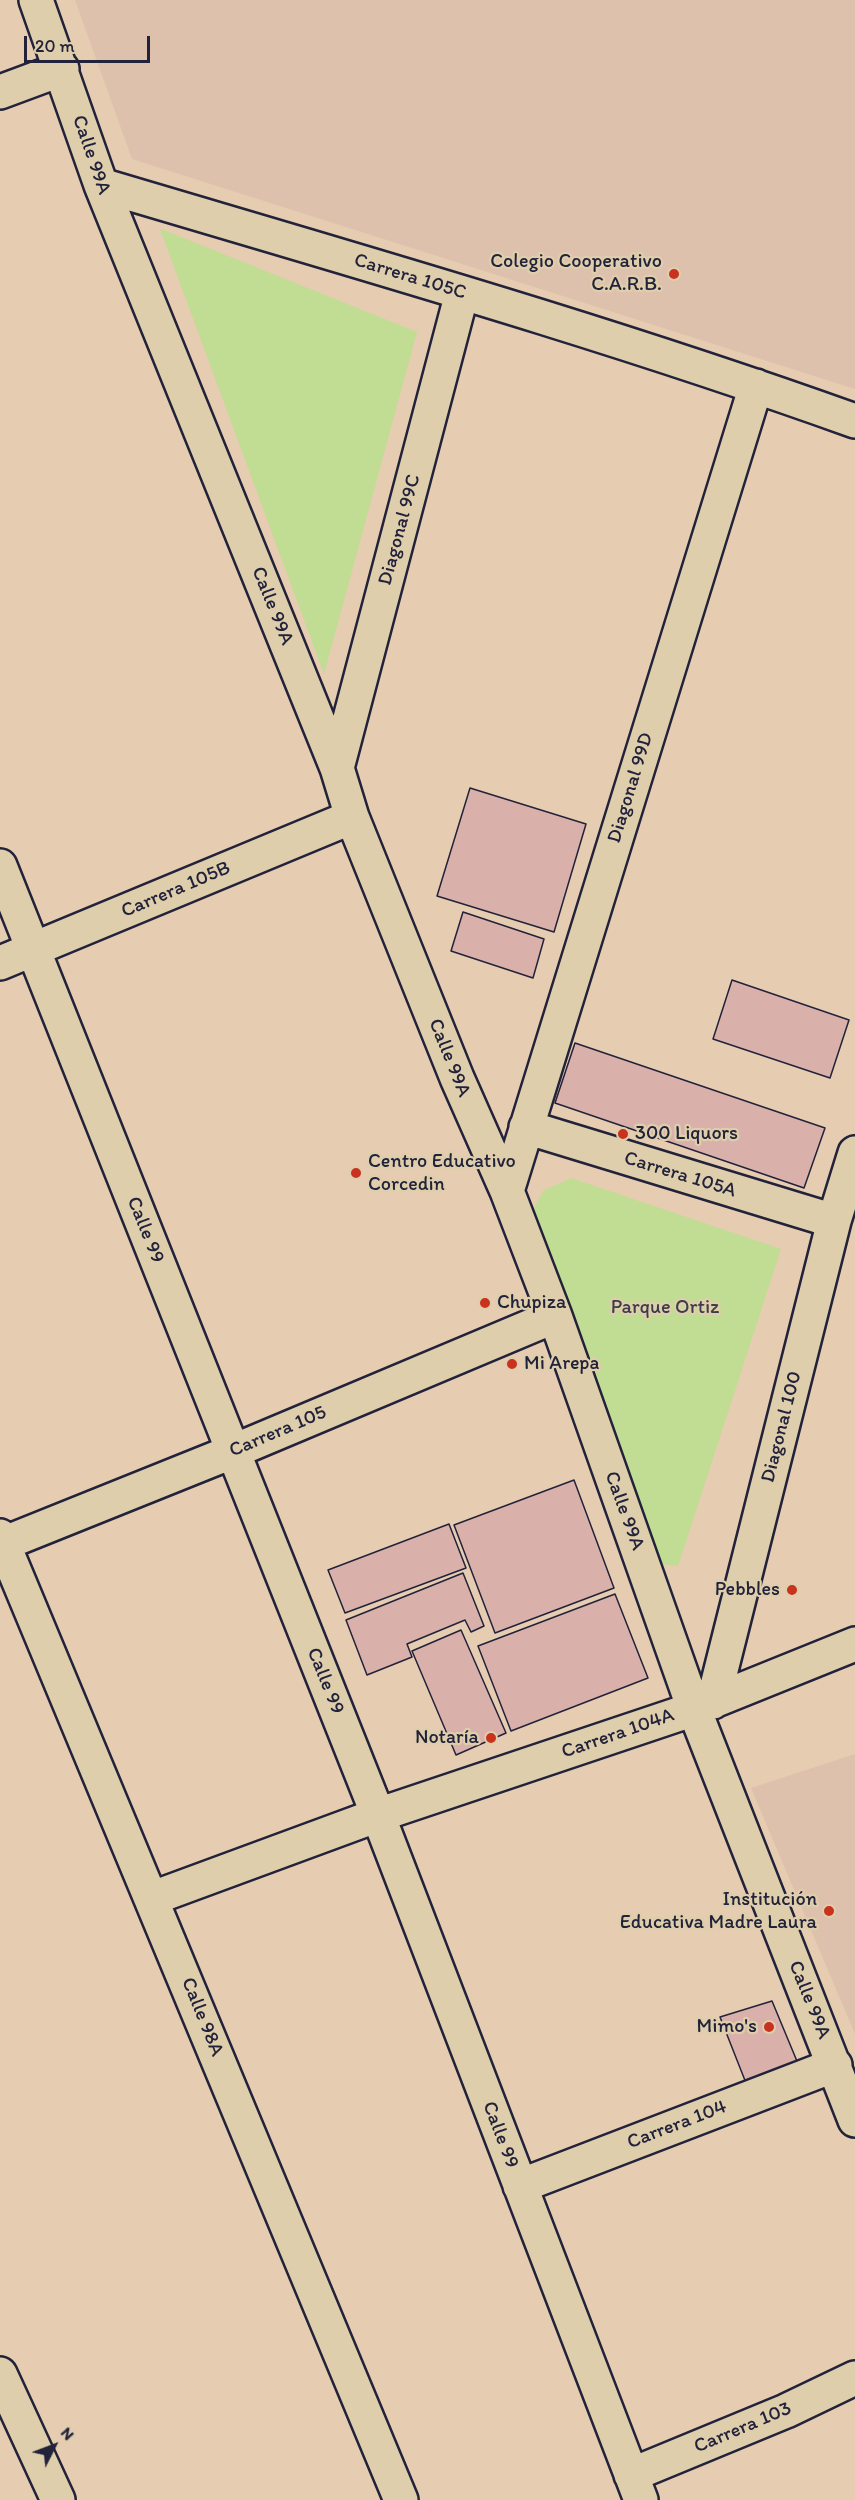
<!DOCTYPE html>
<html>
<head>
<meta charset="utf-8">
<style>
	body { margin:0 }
	#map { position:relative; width:855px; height:2500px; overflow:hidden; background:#e6ccb0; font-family:Itim,sans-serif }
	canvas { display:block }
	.north { position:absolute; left:24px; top:2416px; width:60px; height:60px; -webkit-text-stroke:4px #dfceab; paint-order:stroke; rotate:48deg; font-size:16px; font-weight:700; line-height:24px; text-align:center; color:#22223b }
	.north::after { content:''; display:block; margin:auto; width:21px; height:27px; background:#22223b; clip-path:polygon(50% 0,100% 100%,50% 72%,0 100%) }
	.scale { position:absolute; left:24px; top:36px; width:126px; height:27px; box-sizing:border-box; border:3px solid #22223b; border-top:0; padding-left:8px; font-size:18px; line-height:21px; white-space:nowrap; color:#22223b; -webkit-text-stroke:4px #dfceab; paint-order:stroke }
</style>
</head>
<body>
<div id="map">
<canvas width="855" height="2500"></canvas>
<div class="north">N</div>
<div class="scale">20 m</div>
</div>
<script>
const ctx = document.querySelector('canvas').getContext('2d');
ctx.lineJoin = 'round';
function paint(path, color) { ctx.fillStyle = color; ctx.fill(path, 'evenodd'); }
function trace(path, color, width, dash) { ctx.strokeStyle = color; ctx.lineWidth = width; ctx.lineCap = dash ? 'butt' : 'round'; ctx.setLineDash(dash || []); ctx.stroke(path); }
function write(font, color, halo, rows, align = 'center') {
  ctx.font = font + ' Itim,sans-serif'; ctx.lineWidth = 4.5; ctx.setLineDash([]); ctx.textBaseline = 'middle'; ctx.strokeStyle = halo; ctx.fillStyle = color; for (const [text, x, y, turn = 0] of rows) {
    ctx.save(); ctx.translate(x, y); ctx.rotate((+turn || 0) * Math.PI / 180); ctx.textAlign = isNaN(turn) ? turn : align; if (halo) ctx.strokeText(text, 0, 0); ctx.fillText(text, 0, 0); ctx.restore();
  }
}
paint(new Path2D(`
	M75 0H855V389L132 159Z
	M855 1754V2034L751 1788Z`), '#dec1ac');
paint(new Path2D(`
	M161 229 417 332 324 674 160 229Z
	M571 1178 781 1249 678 1566 661 1564 530 1216 543 1191Z`), '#c1dc93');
const building = new Path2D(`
	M470 788 586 824 554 932 437 896Z
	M463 912 544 939 533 978 451 951Z
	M732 980 849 1020 830 1078 713 1039Z
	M575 1043 825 1128 804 1188 555 1103Z
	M574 1480 614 1588 495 1633 454 1525Z
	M449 1524 466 1568 345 1613 328 1570Z
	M463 1573 484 1626 471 1632 465 1620 407 1644 412 1657 367 1675 346 1620Z
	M615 1594 648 1678 511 1731 478 1646Z
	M461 1630 506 1733 456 1755 412 1651Z
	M772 2001 799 2066 746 2083 720 2017Z`);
paint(building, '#d9b1aa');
trace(building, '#22223b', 1.5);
const minor = new Path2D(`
	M36 0 101 185 337 768 352 817 457 1078 507 1191 555 1316 694 1709 855 2120
	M0 92 62 69
	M101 185C353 260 607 332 855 421
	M337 768 462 293
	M0 866 378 1815 641 2500
	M0 963 352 817
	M526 1127 834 1221
	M507 1191 756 386
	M0 1536 401 2500
	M0 1545 234 1451 555 1316
	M713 1702 834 1221 855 1153
	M153 1898 378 1815 694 1709 855 1644
	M520 2186 835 2065
	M0 2374 58 2500
	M631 2475 786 2411 855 2378`);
trace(minor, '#22223b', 38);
trace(minor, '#dfceab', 33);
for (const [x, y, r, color] of [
	[674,274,6,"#c8321e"],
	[623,1134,6,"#c8321e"],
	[356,1173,6,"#c8321e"],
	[485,1303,6,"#c8321e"],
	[512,1364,6,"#c8321e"],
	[792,1590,6,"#c8321e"],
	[491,1738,6,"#c8321e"],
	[829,1911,6,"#c8321e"],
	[769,2027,6,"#c8321e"]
]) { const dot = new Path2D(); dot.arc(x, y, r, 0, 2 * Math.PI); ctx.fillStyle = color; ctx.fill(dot); trace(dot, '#dfceab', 2); }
write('20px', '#22223b', '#dfceab', [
	["Calle 99A",91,155,71],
	["Carrera 105C",410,277,17],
	["Diagonal 99C",400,530,-75],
	["Calle 99A",272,606,68],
	["Diagonal 99D",631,788,-73],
	["Carrera 105B",176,890,-23],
	["Calle 99A",449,1058,68],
	["Carrera 105A",680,1175,17],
	["Calle 99",145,1230,68],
	["Diagonal 100",782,1427,-76],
	["Carrera 105",278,1432,-23],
	["Calle 99A",624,1511,70],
	["Calle 99",325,1681,68],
	["Carrera 104A",618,1734,-19],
	["Calle 99A",809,2000,68],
	["Calle 98A",202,2017,68],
	["Carrera 104",677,2125,-21],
	["Calle 99",500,2135,69],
	["Carrera 103",743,2428,-23]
]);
write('20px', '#22223b', '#dfceab', [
	["Colegio Cooperativo",662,262],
	["C.A.R.B.",662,285],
	["300 Liquors",635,1134,"left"],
	["Centro Educativo",368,1162,"left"],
	["Corcedin",368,1185,"left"],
	["Chupiza",497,1303,"left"],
	["Mi Arepa",524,1364,"left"],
	["Pebbles",780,1590],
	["Notaría",479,1738],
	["Institución",817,1900],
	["Educativa Madre Laura",817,1923],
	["Mimo's",757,2027]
], 'right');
write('20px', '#3a3e48', '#dfceab', [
	["Parque Ortiz",665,1308]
]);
</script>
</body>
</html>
